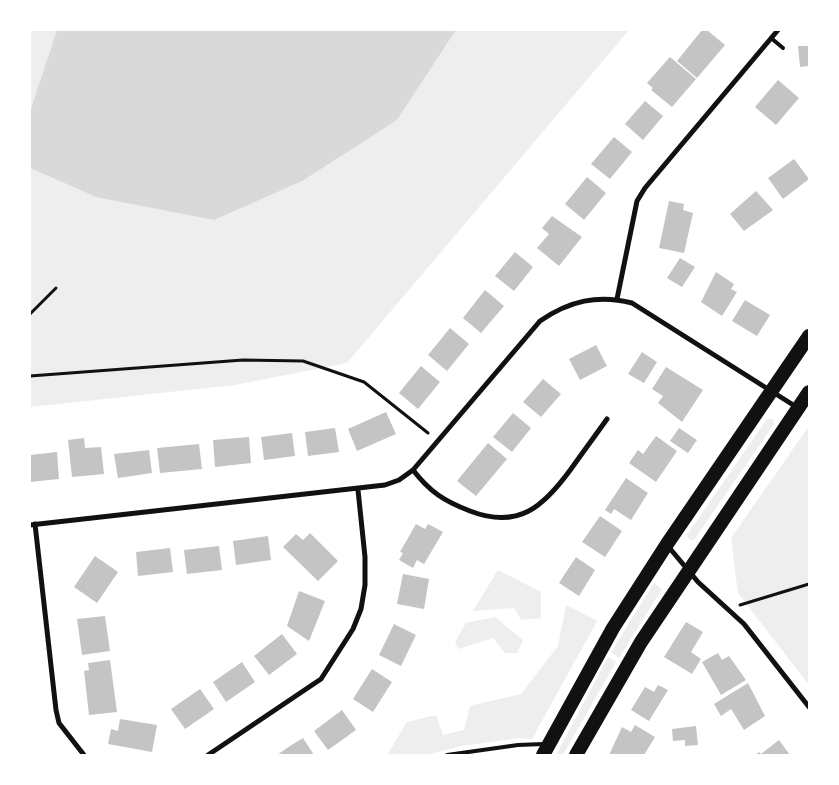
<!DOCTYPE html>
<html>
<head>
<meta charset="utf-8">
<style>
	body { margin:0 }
	#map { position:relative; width:839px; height:785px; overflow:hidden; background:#fff; font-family:Roboto,sans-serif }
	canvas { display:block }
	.frame { position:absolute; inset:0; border:31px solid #fff; pointer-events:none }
</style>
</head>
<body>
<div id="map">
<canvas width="839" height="785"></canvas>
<div class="frame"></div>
</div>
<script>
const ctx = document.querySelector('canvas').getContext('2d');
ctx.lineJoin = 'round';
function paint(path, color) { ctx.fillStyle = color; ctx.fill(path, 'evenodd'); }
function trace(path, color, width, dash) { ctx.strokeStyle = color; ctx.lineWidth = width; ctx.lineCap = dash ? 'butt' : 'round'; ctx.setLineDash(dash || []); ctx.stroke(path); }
paint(new Path2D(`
	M30 30H57L30 111Z
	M456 30H629L347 363 235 385 30 407V168L96 197 397 120Z
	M767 419H773L774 424 694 540H689L687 535Z
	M809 426V685L738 593 731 538Z
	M498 570 541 592V618L521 620 514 608 473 611Z
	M654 583 662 589 619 658 611 652Z
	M566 605 597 621 532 739 519 738 461 746 427 755H387L407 722 436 715 443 735 464 730 470 706 521 694 558 646Z
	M495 617 523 640 517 653H505L493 638 459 649 455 642 466 623Z
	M608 657 616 662 563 755H556Z`), '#eee');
paint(new Path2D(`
	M57 30H456L397 120 302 181 214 220 96 197 30 168V111Z`), '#d9d9d9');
paint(new Path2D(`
	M702 30H707L725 45 697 78 677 61Z
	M798 46H809V66L800 67Z
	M670 57 696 79 672 107 651 90 653 88 647 83Z
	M778 80 799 98 776 125 755 107Z
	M645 101 663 116 643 140 625 124Z
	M614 137 632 152 610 179 591 164Z
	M794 159 809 179 783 199 768 178Z
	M587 177 606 193 584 220 565 204Z
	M756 191 773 210 744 231 730 214Z
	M669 201 684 204 683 210 693 213 684 253 659 248Z
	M552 216 582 237 559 266 537 248 549 234 542 228Z
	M515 252 533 267 514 291 495 276Z
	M680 258 695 267 682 287 667 278Z
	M716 272 734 284 731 289 737 292 722 316 701 302Z
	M485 290 504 306 481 333 463 318Z
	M745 300 770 315 757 336 732 321Z
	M450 328 469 344 447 371 428 355Z
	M596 345 607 366 580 380 569 359Z
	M642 352 657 362 644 383 628 374Z
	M421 366 440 382 418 409 399 393Z
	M666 367 703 390 682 422 658 403 663 396 652 389Z
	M543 379 561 394 541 417 523 402Z
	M386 412 396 434 357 451 348 429Z
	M513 413 531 428 512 452 493 437Z
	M335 428 339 452 308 456 305 432Z
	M679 428 697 440 688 453 670 441Z
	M292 433 295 456 264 460 261 437Z
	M656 436 677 451 656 482 629 463 638 450 643 454Z
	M249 437 251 463 215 467 213 440Z
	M84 438 85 448 101 447 104 474 72 477 68 440Z
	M488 443 507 459 476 496 457 481Z
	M199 444 202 469 160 473 157 448Z
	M149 450 152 473 118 478 114 454Z
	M57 452 59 479 30 482V455Z
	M626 478 648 493 631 520 614 509 611 514 605 510Z
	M600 516 622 531 605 557 582 542Z
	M416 524 425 529 428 524 443 532 424 564 417 560 413 568 399 560 403 553 400 552Z
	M310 533 338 561 318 581 283 547 296 534 303 540Z
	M268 536 271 560 236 565 233 541Z
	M219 546 222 570 187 574 184 550Z
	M170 548 173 572 138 576 136 552Z
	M95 556 118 572 97 603 74 587Z
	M576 557 595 570 579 596 559 583Z
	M403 574 429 579 424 609 397 604Z
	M299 591 325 601 309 641 287 626Z
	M105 616 110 651 82 655 77 619Z
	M686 622 703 632 691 652 701 659 692 674 664 657Z
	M394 624 416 635 401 666 379 655Z
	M282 634 297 654 269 675 254 656Z
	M718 653 722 660 729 656 746 680 721 695 702 662Z
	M110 660 117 712 89 715 84 671 89 670 88 663Z
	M242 662 255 682 226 702 213 682Z
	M372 669 392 682 373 712 353 699Z
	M748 683 765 716 744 730 731 709 721 716 714 704Z
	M658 685 668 690 649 721 631 710 645 687 654 692Z
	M200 689 214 709 185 729 171 709Z
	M342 710 356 730 328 750 314 731Z
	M120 719 157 725 152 752 108 744 111 729 118 731Z
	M635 725 655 737 644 755H609L622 727 631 732Z
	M696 726 698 745 685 746V740L673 741 672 729Z
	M303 738 314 755H277L290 746Z
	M779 740 790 755H755L759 752 761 754Z`), '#c4c4c4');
trace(new Path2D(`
	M30 314 56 288
	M30 376 243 360 303 361 364 382 428 433
	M740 605 809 584`), '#111', 3);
trace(new Path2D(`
	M771 38 783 48
	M447 755 518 745 544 744`), '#111', 4);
trace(new Path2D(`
	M617 299 637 201 645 188 778 30
	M413 470C430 492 444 501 470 511 519 530 544 506 571 469 583 452 595 436 607 419
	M35 524 56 710 59 723 84 755
	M30 525 385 485 399 480 413 470 540 321C569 301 598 294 632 303L798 408
	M667 545 698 582 744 624 809 707
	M208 755 321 679 353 629 361 609 365 585V557L358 490`), '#111', 5);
trace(new Path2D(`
	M543 755 613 628 667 544 809 336
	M576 755 641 642 809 392`), '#111', 14);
</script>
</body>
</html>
